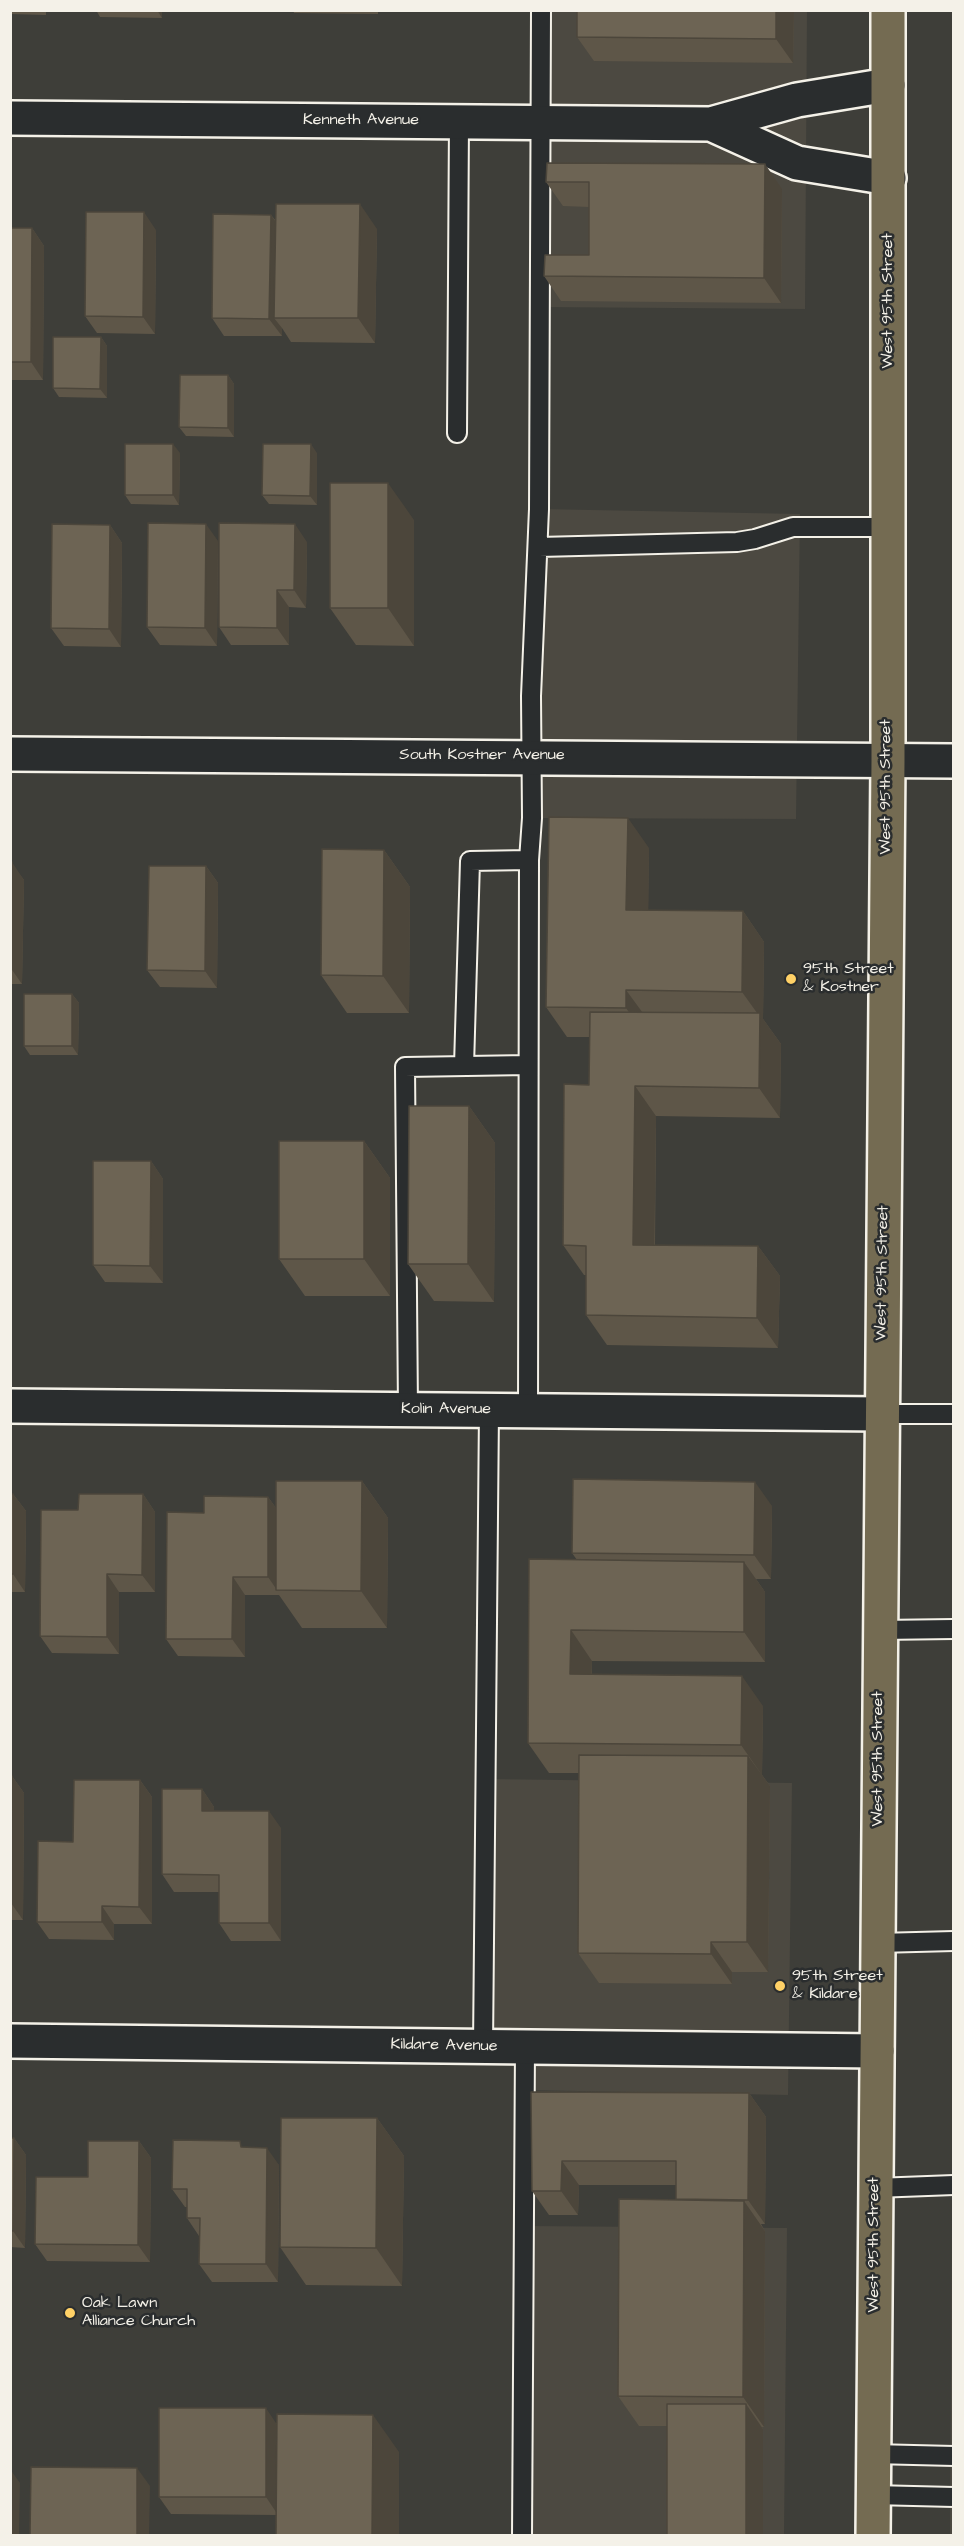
<!DOCTYPE html>
<html>
<head>
<meta charset="utf-8">
<style>
	body { margin:0 }
	#map { position:relative; width:964px; height:2546px; overflow:hidden; background:#3e3e39; font-family:"Architects Daughter",sans-serif }
	canvas { display:block }
	.frame { position:absolute; inset:0; border:12px solid #f4f1e8; pointer-events:none }
</style>
</head>
<body>
<div id="map">
<canvas width="964" height="2546"></canvas>
<div class="frame"></div>
</div>
<script>
const ctx = document.querySelector('canvas').getContext('2d');
ctx.lineJoin = 'round';
function paint(path, color) { ctx.fillStyle = color; ctx.fill(path, 'evenodd'); }
function trace(path, color, width, dash) { ctx.strokeStyle = color; ctx.lineWidth = width; ctx.lineCap = dash ? 'butt' : 'round'; ctx.setLineDash(dash || []); ctx.stroke(path); }
function write(font, color, halo, rows, align = 'center') {
  ctx.font = font + ' "Architects Daughter",sans-serif'; ctx.lineWidth = 5; ctx.setLineDash([]); ctx.textBaseline = 'middle'; ctx.strokeStyle = halo; ctx.fillStyle = color; for (const [text, x, y, turn = 0] of rows) {
    ctx.save(); ctx.translate(x, y); ctx.rotate((+turn || 0) * Math.PI / 180); ctx.textAlign = isNaN(turn) ? turn : align; if (halo) ctx.strokeText(text, 0, 0); ctx.fillText(text, 0, 0); ctx.restore();
  }
}
paint(new Path2D(`
	M541 11H807L805 309 540 307Z
	M539 509 800 514 796 819 532 818Z
	M486 1779 792 1783 788 2095 525 2090V2048L483 2047Z
	M953 2060 954 2535H950Z
	M524 2226 787 2228 784 2535 522 2536Z`), '#4c4941');
const lane = new Path2D(`
	M457 433 459 121
	M539 547 737 542 755 539 793 527H888
	M464 1066 470 861 529 860
	M408 1410 405 1067 528 1065
	M528 1410 529 860 532 818 531 696 539 509 541 10
	M882 1414H954
	M880 1630 954 1629
	M878 1943 954 1941
	M483 2047 489 1410
	M875 2188 954 2185
	M873 2454 954 2456
	M873 2495 954 2497
	M522 2536 525 2047`);
const street = new Path2D(`
	M10 118 711 124 797 100 888 85
	M711 124 797 163 889 178
	M10 754 954 761
	M10 1406 882 1414
	M10 2041 877 2051`);
const primary = new Path2D(`
	M873 2536 888 761V10`);
trace(lane, '#f4f1e8', 22);
trace(street, '#f4f1e8', 38);
trace(primary, '#f4f1e8', 38);
trace(lane, '#2a2d2e', 18);
trace(street, '#2a2d2e', 33);
trace(primary, '#746b52', 33);
paint(new Path2D(`
	M10 10H46V15L10 14Z
	M96 10H162V18L100 17Z
	M293 10H378V14L294 13Z
	M577 10H794L793 63 594 61 577 37Z
	M547 163 782 189 781 303 561 301 544 276 589 255V207L563 206 546 182Z
	M271 215 276 221 377 229 375 343 291 342 282 328V336H224L212 318Z
	M10 225 13 228H32L44 246 43 380H10Z
	M156 230 155 334 97 333 85 316Z
	M101 337 107 346V398L59 397 53 388Z
	M228 375 234 384V437L186 436 179 427Z
	M180 453 179 505 131 504 125 495Z
	M317 453V505L269 504 262 495Z
	M414 520V646L356 645 330 608Z
	M110 525 122 543 121 647 64 646 51 628Z
	M218 541 217 646 160 645 147 627Z
	M307 542 306 608 289 607V645H231L219 627Z
	M649 848 648 910 743 911 764 942 763 1019 781 1044 780 1118 656 1116 655 1245 758 1246 780 1276 778 1348 607 1345 586 1315V1275H584L563 1245 589 1085V1037H567L546 1007Z
	M384 850 410 887 409 1013H347L321 975Z
	M10 862 24 880 22 984H10Z
	M206 866 218 883 217 988 160 987 147 970Z
	M72 994 79 1003 78 1055H30L24 1046Z
	M469 1106 495 1143 494 1302 434 1301 408 1264Z
	M364 1141 390 1178V1296H305L279 1259Z
	M151 1161 163 1179V1283L105 1282 93 1265Z
	M362 1481 388 1518 387 1628H302L279 1595H245V1657L178 1656 166 1639 204 1513 268 1497 276 1508Z
	M10 1494H13L26 1511 25 1592H10Z
	M143 1494 155 1512V1592H119V1654L52 1653 40 1636 78 1510Z
	M772 1506 771 1579H756L765 1592V1662L592 1661V1674L763 1706 762 1775 770 1786 768 1972H732V1984L599 1983 578 1953 579 1773H549L528 1743 577 1560 572 1553Z
	M10 1776H12L24 1793 23 1920H10Z
	M140 1780 152 1797V1924H114V1940L49 1939 37 1922 73 1842Z
	M202 1789 214 1807V1811L281 1828V1941H231L219 1923V1892H174L162 1874Z
	M531 2092 749 2093 766 2117 765 2224H761L765 2231 764 2427H762L763 2429V2535H667V2426H639L618 2396 676 2200V2185H579L578 2215H549L532 2191Z
	M377 2118 404 2156 402 2286 306 2285 280 2247Z
	M10 2138H14L26 2155 25 2248 10 2247Z
	M139 2141 151 2158 150 2262 47 2261 35 2244 88 2177Z
	M245 2147 279 2165 278 2282H212L199 2264V2236L187 2218V2207H185L172 2189Z
	M277 2423 399 2452 276 2515 171 2514 159 2497Z`), '#5e5648');
paint(new Path2D(`
	M157 10H162V18Z
	M776 10H794L793 63 776 39Z
	M765 164 782 189 781 303 764 278Z
	M360 204 377 229 375 343 358 318Z
	M144 212 156 230 155 334 143 317Z
	M271 215 283 232 274 318 282 328V336L269 319Z
	M32 228 44 246 43 380 31 362Z
	M101 337 107 346V398L100 389Z
	M228 375 234 384V437L228 428Z
	M173 444 180 453 179 505 173 495Z
	M311 444 317 453V505L310 496Z
	M388 483 414 520V646L388 608Z
	M206 524 218 541 217 646 205 628Z
	M295 524 307 542 306 608 294 590Z
	M110 525 122 543 121 647 109 629Z
	M277 590 289 607V645L277 628Z
	M628 818 649 848 648 940 626 910Z
	M384 850 410 887 409 1013 383 976Z
	M12 862 24 880 22 984 10 967Z
	M206 866 218 883 217 988 205 971Z
	M743 911 764 942 763 1019 781 1044 780 1118 759 1088 760 1017 742 992Z
	M626 990 648 1020 647 1038 626 1008Z
	M72 994 79 1003 78 1055 72 1046Z
	M635 1086 656 1116 654 1275 633 1245Z
	M469 1106 495 1143 494 1302 468 1264Z
	M364 1141 390 1178V1296L364 1259Z
	M151 1161 163 1179V1283L150 1266Z
	M758 1246 780 1276 778 1348 757 1318Z
	M362 1481 388 1518 387 1628 361 1591Z
	M755 1482 772 1506 771 1579 754 1555Z
	M13 1494 26 1511 25 1592 13 1574Z
	M143 1494 155 1512V1592L142 1575Z
	M268 1497 281 1515 277 1590 268 1577Z
	M744 1562 765 1592V1662L744 1632Z
	M107 1574 119 1592V1654L107 1637Z
	M233 1577 245 1595V1657L232 1639Z
	M571 1630 592 1661 591 1704 570 1674Z
	M742 1676 763 1706 762 1775 741 1745Z
	M748 1756 770 1786 768 1972 747 1942Z
	M12 1776 24 1793 23 1920 11 1903Z
	M140 1780 152 1797V1924L139 1907Z
	M202 1789 214 1807V1828L202 1811Z
	M269 1811 281 1828V1941L269 1923Z
	M102 1906 114 1924V1940L102 1922Z
	M711 1942 732 1972V1984L711 1954Z
	M749 2093 766 2117 765 2224 748 2200Z
	M377 2118 404 2156 402 2286 376 2248Z
	M14 2138 26 2155 25 2248 13 2231Z
	M139 2141 151 2158 150 2262 138 2245Z
	M267 2148 279 2165 278 2282 266 2264Z
	M562 2161 579 2185 578 2215 561 2191Z
	M744 2201 765 2231 764 2427 743 2397Z
	M746 2404 763 2429V2535H746Z
	M266 2408 278 2426V2515L266 2497Z
	M373 2415 399 2452V2535H372Z
	M137 2468 150 2486 149 2535H137Z
	M10 2469 20 2483 19 2535H10Z`), '#4c463b');
const building = new Path2D(`
	M577 10H776V39L577 37Z
	M547 163 765 164 764 278 544 276 545 255H589V182H546Z
	M276 204H360L358 318H274Z
	M86 212H144L143 317 85 316Z
	M213 214 271 215 269 319 212 318Z
	M10 228H32L31 362H10Z
	M53 337H101L100 389 53 388Z
	M180 375H228V428L179 427Z
	M125 444H173V495H125Z
	M263 444H311L310 496 262 495Z
	M330 483H388V608H330Z
	M148 523 206 524 205 628 147 627Z
	M219 523 295 524 294 590H277V628L219 627Z
	M52 524 110 525 109 629 51 628Z
	M549 817 628 818 626 910 743 911 742 992 626 990V1008L546 1007Z
	M322 849 384 850 383 976 321 975Z
	M10 862H12L10 934Z
	M149 866H206L205 971 147 970Z
	M24 994H72V1046H24Z
	M590 1012 760 1013 759 1088 635 1086 633 1245 758 1246 757 1318 586 1315V1246L563 1245 564 1084 589 1085Z
	M409 1106H469L468 1264H408Z
	M279 1141H364V1259H279Z
	M93 1161H151L150 1266 93 1265Z
	M573 1479 755 1482 754 1555 572 1553Z
	M276 1481H362L361 1591 276 1590Z
	M10 1494H13V1574H10Z
	M79 1494H143L142 1575 107 1574V1637L40 1636 41 1510H78Z
	M204 1496 268 1497V1577H233L232 1639H166L167 1512 204 1513Z
	M529 1559 744 1562V1632L571 1630 570 1674 742 1676 741 1745 528 1743Z
	M579 1755 748 1756 747 1942H711V1954L578 1953Z
	M10 1776H12L11 1903H10Z
	M74 1780H140L139 1907 102 1906V1922H37L38 1841 73 1842Z
	M162 1789H202V1811H269V1923H219V1875L162 1874Z
	M531 2092 749 2093 748 2200 676 2199V2161H562L561 2191H532Z
	M281 2118H377L376 2248 280 2247Z
	M10 2138H14L13 2231 10 2230Z
	M173 2140 240 2141 241 2147 267 2148 266 2264H199L200 2218H187V2189H172Z
	M88 2141H139L138 2245 35 2244 36 2177H88Z
	M619 2199 744 2201 743 2397 618 2396Z
	M667 2404H746V2535H667Z
	M159 2408H266V2497H159Z
	M277 2414 373 2415 372 2535H276Z
	M31 2467 137 2468V2535H30Z`);
paint(building, '#6d6454');
trace(building, '#4c463b', 1.5);
for (const [x, y, r, color] of [
	[791,979,6,"#ffd166"],
	[780,1986,6,"#ffd166"],
	[70,2313,6,"#ffd166"]
]) { const dot = new Path2D(); dot.arc(x, y, r, 0, 2 * Math.PI); ctx.fillStyle = color; ctx.fill(dot); trace(dot, '#2a2d2e', 2); }
write('16px', '#f4f1e8', '#2a2d2e', [
	["Kenneth Avenue",361,121],
	["West 95th Street",889,301,-90],
	["South Kostner Avenue",482,756],
	["West 95th Street",887,787,-90],
	["West 95th Street",883,1273,-89],
	["Kolin Avenue",446,1410],
	["West 95th Street",879,1759,-90],
	["Kildare Avenue",444,2046,1],
	["West 95th Street",875,2245,-90]
]);
write('16px', '#f4f1e8', '#2a2d2e', [
	["95th Street",803,970],
	["& Kostner",803,988],
	["95th Street",792,1977],
	["& Kildare",792,1995],
	["Oak Lawn",82,2304],
	["Alliance Church",82,2322]
], 'left');
</script>
</body>
</html>
